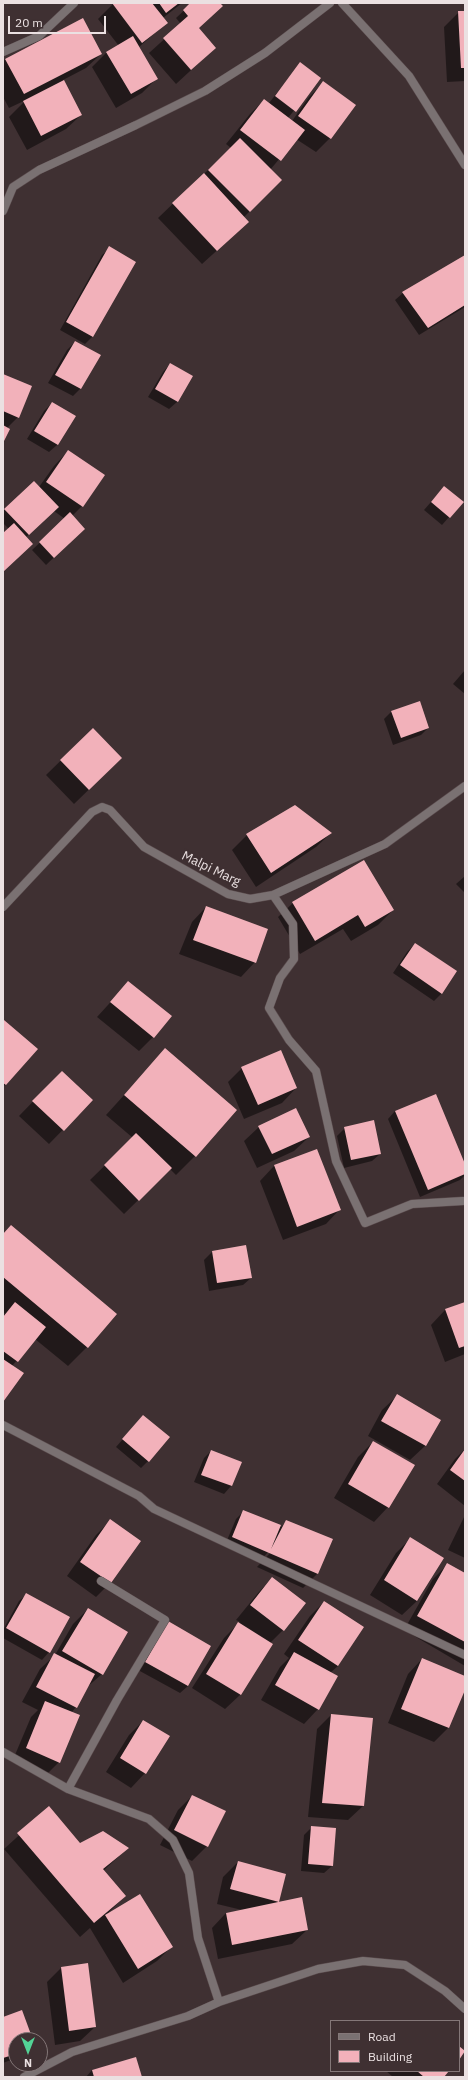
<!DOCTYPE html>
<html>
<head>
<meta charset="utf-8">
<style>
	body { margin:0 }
	#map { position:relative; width:468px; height:2080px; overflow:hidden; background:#3f3032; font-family:"IBM Plex Sans",sans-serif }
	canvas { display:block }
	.frame { position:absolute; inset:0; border:4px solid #ebe1e2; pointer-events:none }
	.legend { position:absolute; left:330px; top:2020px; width:130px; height:52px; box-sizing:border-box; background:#3f3032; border:1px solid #847778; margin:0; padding:5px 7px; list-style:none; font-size:12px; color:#ebe1e2 }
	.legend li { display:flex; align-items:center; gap:8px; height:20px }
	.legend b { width:20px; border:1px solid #847778 }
	.north { position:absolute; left:8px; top:2032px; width:40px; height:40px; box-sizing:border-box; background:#3f3032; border:1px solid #847778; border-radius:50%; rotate:180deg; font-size:11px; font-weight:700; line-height:16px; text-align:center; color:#ebe1e2 }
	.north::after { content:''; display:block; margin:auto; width:14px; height:18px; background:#53d396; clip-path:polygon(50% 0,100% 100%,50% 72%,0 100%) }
	.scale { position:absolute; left:8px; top:16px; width:98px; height:18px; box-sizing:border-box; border:2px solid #ebe1e2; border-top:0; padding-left:5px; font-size:12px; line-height:14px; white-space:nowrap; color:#ebe1e2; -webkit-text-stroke:3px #3f3032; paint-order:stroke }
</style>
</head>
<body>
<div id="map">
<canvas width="468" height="2080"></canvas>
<div class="frame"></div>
<ul class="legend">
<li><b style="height:5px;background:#7a7172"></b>Road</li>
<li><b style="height:11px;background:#f2b1ba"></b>Building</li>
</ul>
<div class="north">N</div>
<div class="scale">20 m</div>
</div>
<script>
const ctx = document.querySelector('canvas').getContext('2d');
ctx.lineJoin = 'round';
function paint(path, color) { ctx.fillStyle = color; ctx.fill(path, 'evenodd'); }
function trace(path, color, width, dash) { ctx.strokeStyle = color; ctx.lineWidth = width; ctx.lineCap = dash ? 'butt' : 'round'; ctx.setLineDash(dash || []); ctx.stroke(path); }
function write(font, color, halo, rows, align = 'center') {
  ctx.font = font + ' "IBM Plex Sans",sans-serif'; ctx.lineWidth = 4; ctx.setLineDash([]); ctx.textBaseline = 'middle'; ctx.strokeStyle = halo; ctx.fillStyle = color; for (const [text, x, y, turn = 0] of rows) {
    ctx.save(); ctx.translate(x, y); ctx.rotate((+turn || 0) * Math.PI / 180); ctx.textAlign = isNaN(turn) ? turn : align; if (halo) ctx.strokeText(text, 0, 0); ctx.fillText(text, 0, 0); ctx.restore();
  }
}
paint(new Path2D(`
	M114 3H182L163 18 166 23 138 48 156 79 142 93 116 108 92 67 107 52 119 46 98 19Z
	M192 3H219L198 28 215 48 176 84 149 53 181 24 176 18Z
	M459 12H465V81L447 82 444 27Z
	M101 54 86 68 63 80 81 115 66 129 27 150 9 117 26 100 9 108 3 97V62L5 59Z
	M300 64 320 78 288 118 292 121 309 97 323 83 330 138 316 152 296 139 270 170 281 180 244 217 233 236 202 264 158 218 231 148 226 144 250 114 264 100 269 103Z
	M110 248 93 336 85 344 60 330 102 255Z
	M465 256V307L419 335 395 300 403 293Z
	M75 342 81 388 73 396 48 383 67 350Z
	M170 364 192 376 177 402 169 409 148 397 163 372Z
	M3 375 18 417 7 428 3 441Z
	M52 403 74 417 57 445 49 452 27 439 44 411Z
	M68 451 82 506 72 516 76 536 46 565 32 550 65 519 54 511 26 537 3 572V535L9 529 3 523V511L34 482 39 487 54 466Z
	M437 495 449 517 442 525 424 510Z
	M465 670V694L453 684Z
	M392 711 428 728 421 735 393 745 384 719Z
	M93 729 107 772 74 804 46 775Z
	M331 833 316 847 256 887 232 850 247 835Z
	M465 876V893L456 884Z
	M293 903 393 910 378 925 351 941 343 929 300 954 278 917Z
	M206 907 255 962 241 977 179 954 192 922Z
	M415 944 442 993 434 1001 393 973 407 952Z
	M128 983 153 1037 139 1051 97 1017Z
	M4 1021 36 1050 3 1087V1022Z
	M165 1050 195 1156 176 1175 170 1169 124 1214 90 1180 133 1138 106 1115Z
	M242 1068 296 1088 282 1103 244 1119 228 1082Z
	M48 1086 92 1100 49 1144 19 1116Z
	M395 1111 465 1167V1175L460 1180 420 1197 388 1119Z
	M259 1127 309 1137 294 1151 257 1168 244 1141Z
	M345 1128 380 1154 372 1161 344 1168 337 1136Z
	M317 1150 340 1209 326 1224 283 1240 260 1181 274 1166Z
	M3 1234 87 1347 68 1366 35 1339 12 1366 3 1400V1316L5 1314 3 1312Z
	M245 1247 251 1278 243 1285 209 1291 204 1260 212 1252Z
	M465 1303V1354L445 1362 431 1325 445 1310Z
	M397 1396 440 1421 425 1446 410 1460 368 1436 382 1410Z
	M136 1424 148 1461 141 1468 116 1447Z
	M373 1442 388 1507 374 1522 334 1498 358 1457Z
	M465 1449V1506L437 1484 455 1459Z
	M211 1451 241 1462 231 1486 224 1494 194 1482 204 1458Z
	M244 1511 281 1527 287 1521 317 1574 303 1588 257 1567 272 1551H269L259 1562 225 1545 236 1519Z
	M465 1515V1558L448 1550Z
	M110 1521 111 1582 96 1597 67 1576 96 1535Z
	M410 1539 417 1601 402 1615 370 1595 396 1553Z
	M447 1565 465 1574V1666L404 1630 433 1579Z
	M272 1578 283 1630 270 1643 271 1644 240 1695 225 1709 192 1688 224 1638 240 1622 236 1620 258 1593Z
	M27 1594 49 1652 42 1660 3 1638V1630L19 1601Z
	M324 1602 338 1666 330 1673 318 1709 304 1724 261 1700 280 1667 289 1658 284 1654 310 1616Z
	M88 1609 102 1674 86 1688 76 1707 71 1713 59 1762 45 1776 12 1762 31 1717 38 1710 22 1702 40 1669 55 1655 73 1624Z
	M160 1630 188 1686 180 1693 138 1670Z
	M422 1659 465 1677V1687L448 1728 434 1742 388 1723 408 1674Z
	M331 1715 371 1719 363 1806 348 1820 308 1817 317 1729Z
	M143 1721 145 1773 131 1788 106 1772 129 1735Z
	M192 1796 207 1846 192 1861 160 1845 178 1810Z
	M49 1808 80 1845 128 1848 103 1871 125 1896 109 1912 171 1947 157 1961 123 1983 90 1928 80 1937 4 1849Z
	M312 1827 332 1866 324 1873 301 1871 304 1835Z
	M238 1862 278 1901 275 1904 307 1930 292 1944 218 1959 212 1928 226 1913 242 1910 217 1904 223 1877Z
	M61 1968 95 2027 80 2041 55 2045 47 1982Z
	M3 2018 32 2040H16V2058L3 2063Z
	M136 2058 141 2077H86L92 2070Z
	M386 2071H448L443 2077H393Z`), '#0007');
paint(new Path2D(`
	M112 3H152L168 23 142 43Z
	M159 3H179L166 13Z
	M190 3H220L223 6 199 28 216 48 191 70 163 38 188 16 183 10Z
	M458 11H465V68H461Z
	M83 18 102 54 24 94 5 59Z
	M133 36 158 79 131 94 106 52Z
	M300 62 321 78 296 112 275 96Z
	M64 80 82 115 41 136 23 101Z
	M323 81 356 105 331 139 298 116Z
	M264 99 305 130 281 161 240 130Z
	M240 138 282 180 250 212 208 170Z
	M204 173 249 222 217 251 172 203Z
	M109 246 136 262 93 337 66 322Z
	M465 255V305L428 328 402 292Z
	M75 341 101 355 81 389 55 375Z
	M170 363 193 376 178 402 155 389Z
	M3 374 32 386 19 418 3 411Z
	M52 402 76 416 58 445 34 431Z
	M3 425 10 429 3 443Z
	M68 450 105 475 83 507 46 482Z
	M34 481 59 507 29 535 4 509Z
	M444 486 464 502 450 518 431 502Z
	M70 512 85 529 54 558 39 542Z
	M14 523 33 544 3 572V533Z
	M420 701 429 728 401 738 391 711Z
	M93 728 122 758 89 790 60 760Z
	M295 805 332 833 271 873 246 834Z
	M364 860 394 910 365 927 358 915 315 941 292 902Z
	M206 906 268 929 256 963 193 940Z
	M415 943 457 971 442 994 400 965Z
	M128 981 172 1016 154 1038 110 1002Z
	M4 1020 38 1049 6 1085 3 1083Z
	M165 1048 237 1110 196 1157 124 1095Z
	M281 1050 297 1088 258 1105 241 1067Z
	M62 1071 93 1100 64 1131 32 1101Z
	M436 1094 465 1164V1174L428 1190 395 1111Z
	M296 1108 310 1137 272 1154 258 1126Z
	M374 1120 381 1154 351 1160 344 1127Z
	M136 1133 172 1168 139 1201 104 1165Z
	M317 1149 341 1210 297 1227 274 1165Z
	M11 1225 117 1314 88 1348 3 1277V1234Z
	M246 1245 252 1278 217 1283 212 1251Z
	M15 1302 46 1327 18 1362 3 1351V1317Z
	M465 1302V1346L459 1348 445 1309Z
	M3 1359 24 1373 3 1402Z
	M397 1394 441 1420 426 1446 381 1421Z
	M143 1415 170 1437 149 1462 122 1439Z
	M373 1441 415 1465 389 1508 348 1484Z
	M465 1449V1481L450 1470Z
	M211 1450 242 1462 232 1486 201 1475Z
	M243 1510 281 1525 271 1549 286 1520 333 1539 318 1574 232 1537Z
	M110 1519 141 1541 111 1583 80 1562Z
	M410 1537 444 1558 417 1601 384 1580Z
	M447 1563 465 1573V1642L417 1616Z
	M272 1577 306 1603 284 1631 250 1605Z
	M26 1593 70 1617 50 1653 6 1628Z
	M324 1601 364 1627 338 1666 298 1640Z
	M88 1608 128 1632 103 1675 62 1651Z
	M168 1621 211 1646 188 1686 145 1662Z
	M238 1622 273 1644 241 1695 206 1674Z
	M294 1652 338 1676 319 1710 275 1685Z
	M54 1653 95 1674 77 1708 36 1687Z
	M422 1658 465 1676V1690L449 1728 401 1709Z
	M45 1701 80 1715 60 1763 26 1748Z
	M331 1714 373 1718 364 1806 322 1803Z
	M143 1720 170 1736 146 1774 120 1758Z
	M192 1795 226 1811 208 1847 174 1830Z
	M49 1806 80 1843 103 1831 129 1848 103 1869 126 1896 94 1923 17 1833Z
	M311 1826 336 1828 333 1866 308 1864Z
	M238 1861 286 1874 279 1902 230 1889Z
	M140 1894 173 1947 138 1969 105 1915Z
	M302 1897 308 1930 232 1945 226 1913Z
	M88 1963 96 2027 69 2031 61 1967Z
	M22 2010 33 2040H16V2054L3 2058V2017Z
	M459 2046 465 2051 459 2060Z
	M136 2057 142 2077H94L92 2070Z
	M417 2071H449L444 2077H424Z`), '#f2b1ba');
const minor = new Path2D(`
	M342 3 409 76 465 165
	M3 52 39 36 74 3
	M3 211 13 187 39 170 136 125 205 91 265 53 330 3
	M273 895 293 924 294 959 280 978 269 1008 289 1040 316 1071 336 1161 365 1223 412 1204 463 1201
	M3 907 92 812 102 807 110 810 144 847 228 894 250 899 273 895 385 844 465 786
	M3 1425 139 1496 154 1509 465 1655
	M3 1752 68 1789 149 1819 173 1840 189 1873 198 1938 219 2002 318 1969 363 1961 405 1965 445 1991 465 2009
	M68 1789 117 1700 165 1620 101 1581
	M24 2077 72 2052 188 2016 219 2002`);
trace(minor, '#5b4c4e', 9);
trace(minor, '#7a7172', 8);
write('13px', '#ebe1e2', '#3f3032', [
	["Malpi Marg",211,869,26]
]);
</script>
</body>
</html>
